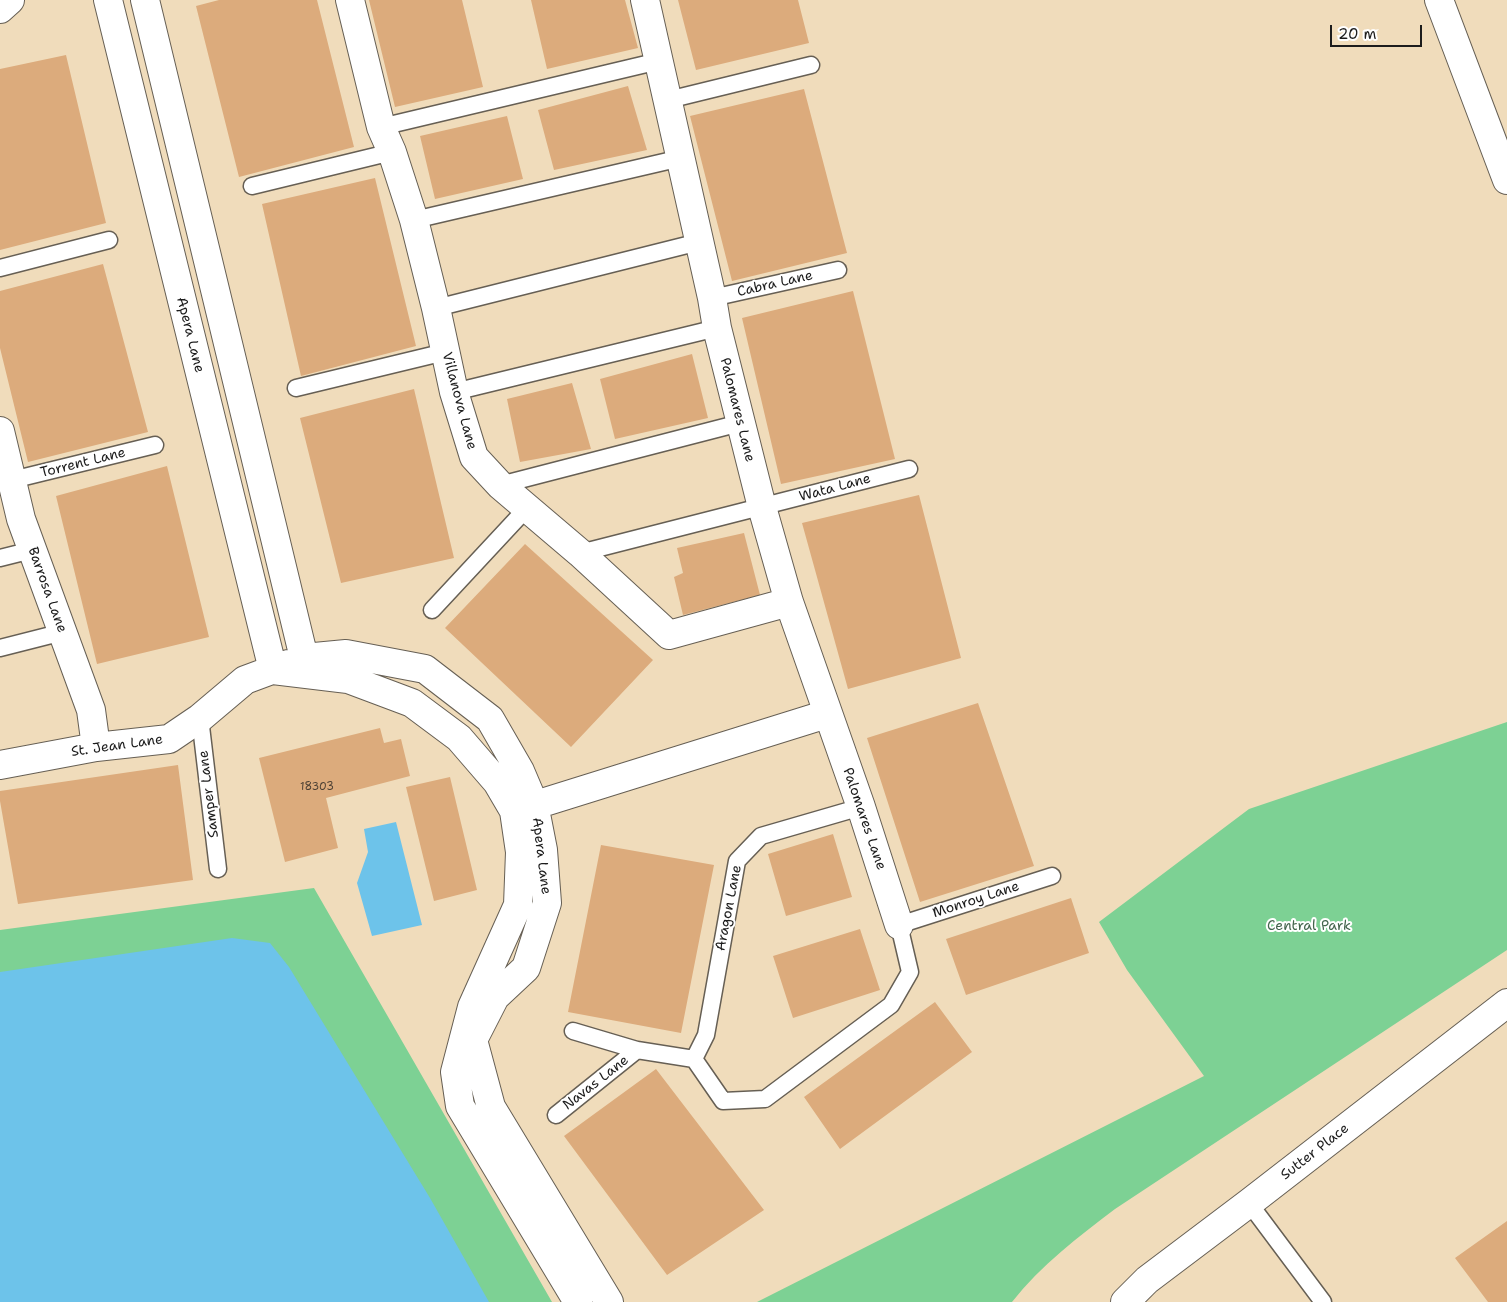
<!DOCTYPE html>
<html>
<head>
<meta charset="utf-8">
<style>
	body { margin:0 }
	#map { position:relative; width:1507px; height:1302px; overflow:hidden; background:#f0dcbb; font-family:"Shantell Sans",sans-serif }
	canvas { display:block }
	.scale { position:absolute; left:1330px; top:25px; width:92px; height:22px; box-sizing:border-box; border:2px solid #1c1c1c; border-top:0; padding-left:6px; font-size:15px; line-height:18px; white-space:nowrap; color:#1c1c1c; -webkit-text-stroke:4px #fff; paint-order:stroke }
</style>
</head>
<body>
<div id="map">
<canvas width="1507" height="1302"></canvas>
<div class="scale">20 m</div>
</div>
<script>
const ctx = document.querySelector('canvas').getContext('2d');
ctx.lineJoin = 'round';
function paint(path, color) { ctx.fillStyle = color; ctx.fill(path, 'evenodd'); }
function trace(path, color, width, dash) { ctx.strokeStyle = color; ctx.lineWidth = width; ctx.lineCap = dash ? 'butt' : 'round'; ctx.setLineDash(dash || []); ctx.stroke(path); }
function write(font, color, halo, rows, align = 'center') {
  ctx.font = font + ' "Shantell Sans",sans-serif'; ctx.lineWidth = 4; ctx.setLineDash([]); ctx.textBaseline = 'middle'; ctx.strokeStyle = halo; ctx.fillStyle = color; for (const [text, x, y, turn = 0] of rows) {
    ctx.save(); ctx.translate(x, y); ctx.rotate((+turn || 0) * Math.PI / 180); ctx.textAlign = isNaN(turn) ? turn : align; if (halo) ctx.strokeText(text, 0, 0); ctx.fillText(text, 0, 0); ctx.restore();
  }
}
paint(new Path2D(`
	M1507 722V950L1115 1209C1078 1237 1041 1265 1012 1302H757L1204 1076 1127 970 1099 922 1249 809Z
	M314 888 552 1302H0V930Z`), '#7dd194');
paint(new Path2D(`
	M396 822 422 925 372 936 357 883 368 852 364 829Z
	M232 938 270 943 289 967 430 1198 489 1302H0V972Z`), '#6dc3ea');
paint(new Path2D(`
	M219 0H317L354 147 239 177 196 6Z
	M369 0H462L483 87 395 107Z
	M531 0H625L638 48 547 69Z
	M678 0H798L809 43 696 70Z
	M66 55 106 223 0 250V69Z
	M628 86 647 150 554 170 538 110Z
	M804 89 847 253 732 281 690 116Z
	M507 116 523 179 435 199 420 136Z
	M375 178 416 346 301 376 262 204Z
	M103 264 148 432 28 462 0 348V291Z
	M853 291 895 459 781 484 742 318Z
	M692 354 708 418 615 439 600 379Z
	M572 383 591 449 520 462 507 399Z
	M414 389 454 558 341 583 300 418Z
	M167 466 209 637 97 664 56 496Z
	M919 495 961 658 848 689 802 523Z
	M744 533 760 595 683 615 674 577 683 573 677 548Z
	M525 544 653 660 571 747 445 628Z
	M978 703 1034 866 920 902 867 738Z
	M380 728 384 743 401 739 410 776 326 798 338 848 285 862 259 758Z
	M178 765 193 880 18 904 0 801V791Z
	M450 777 477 890 434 901 406 787Z
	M833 834 852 897 786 916 768 854Z
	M601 845 714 865 681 1033 568 1012Z
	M1071 898 1089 953 966 995 946 939Z
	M860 929 880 990 793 1018 773 956Z
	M935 1002 972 1052 840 1149 804 1097Z
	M656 1069 764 1210 667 1275 564 1136Z
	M1507 1221V1302H1488L1455 1258Z`), '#dcab7c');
const lane = new Path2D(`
	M668 100 811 65
	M381 127 659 61
	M252 186 392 152
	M414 220 681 158
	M0 268 109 240
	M712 298 838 270
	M436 308 699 242
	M296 388 445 352
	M454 392 717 328
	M12 480 155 445
	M500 485 740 423
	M580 553 909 469
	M0 558 32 550
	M432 610 526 509
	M0 648 63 632
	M200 718 218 869
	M861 807 761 836 737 861 706 1035 694 1059 723 1101 765 1099 891 1005 910 972 899 925 1052 876
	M573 1031 637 1050 694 1059
	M556 1115 637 1050
	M1249 1203 1323 1302`);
const street = new Path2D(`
	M108 0 273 670
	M145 0 304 658 346 654 425 669 490 719 520 771 534 804 543 850 547 903 526 968 495 997 473 1040 491 1107 609 1302
	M350 0 381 127 392 152 414 220 436 308 454 392 474 457 500 485 580 553 669 635 789 602
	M645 0 712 298 717 328 762 507 789 602 861 807 899 925
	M0 9 10 0
	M0 431 21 519 91 710 96 747
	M273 670 348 679 412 703 459 738 497 782 514 811 520 852 518 905 472 1007 455 1072 460 1106 578 1302
	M0 765 96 747 169 739 200 718 245 680 288 664
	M516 811 827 714
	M1125 1302 1147 1280 1249 1203 1507 1003`);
const primary = new Path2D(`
	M1439 0 1507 180`);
trace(lane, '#665f54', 19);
trace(street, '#665f54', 30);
trace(primary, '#665f54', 30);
trace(lane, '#fff', 16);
trace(street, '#fff', 28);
trace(primary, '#fff', 28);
write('11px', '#4c4034', null, [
	["18303",317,787]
]);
write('14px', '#1c1c1c', '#fff', [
	["Cabra Lane",775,284,-13],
	["Apera Lane",190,335,76],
	["Villanova Lane",459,401,75],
	["Palomares Lane",737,410,76],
	["Torrent Lane",83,463,-14],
	["Wata Lane",835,488,-15],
	["Barrosa Lane",47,590,70],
	["St. Jean Lane",117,746,-8],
	["Samper Lane",209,794,-97],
	["Palomares Lane",864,819,71],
	["Apera Lane",541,856,83],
	["Monroy Lane",976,900,-18],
	["Aragon Lane",729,908,-79],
	["Navas Lane",596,1083,-38],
	["Sutter Place",1315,1152,-38]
]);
write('14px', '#43644c', '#fff', [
	["Central Park",1309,926]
]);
</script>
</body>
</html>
